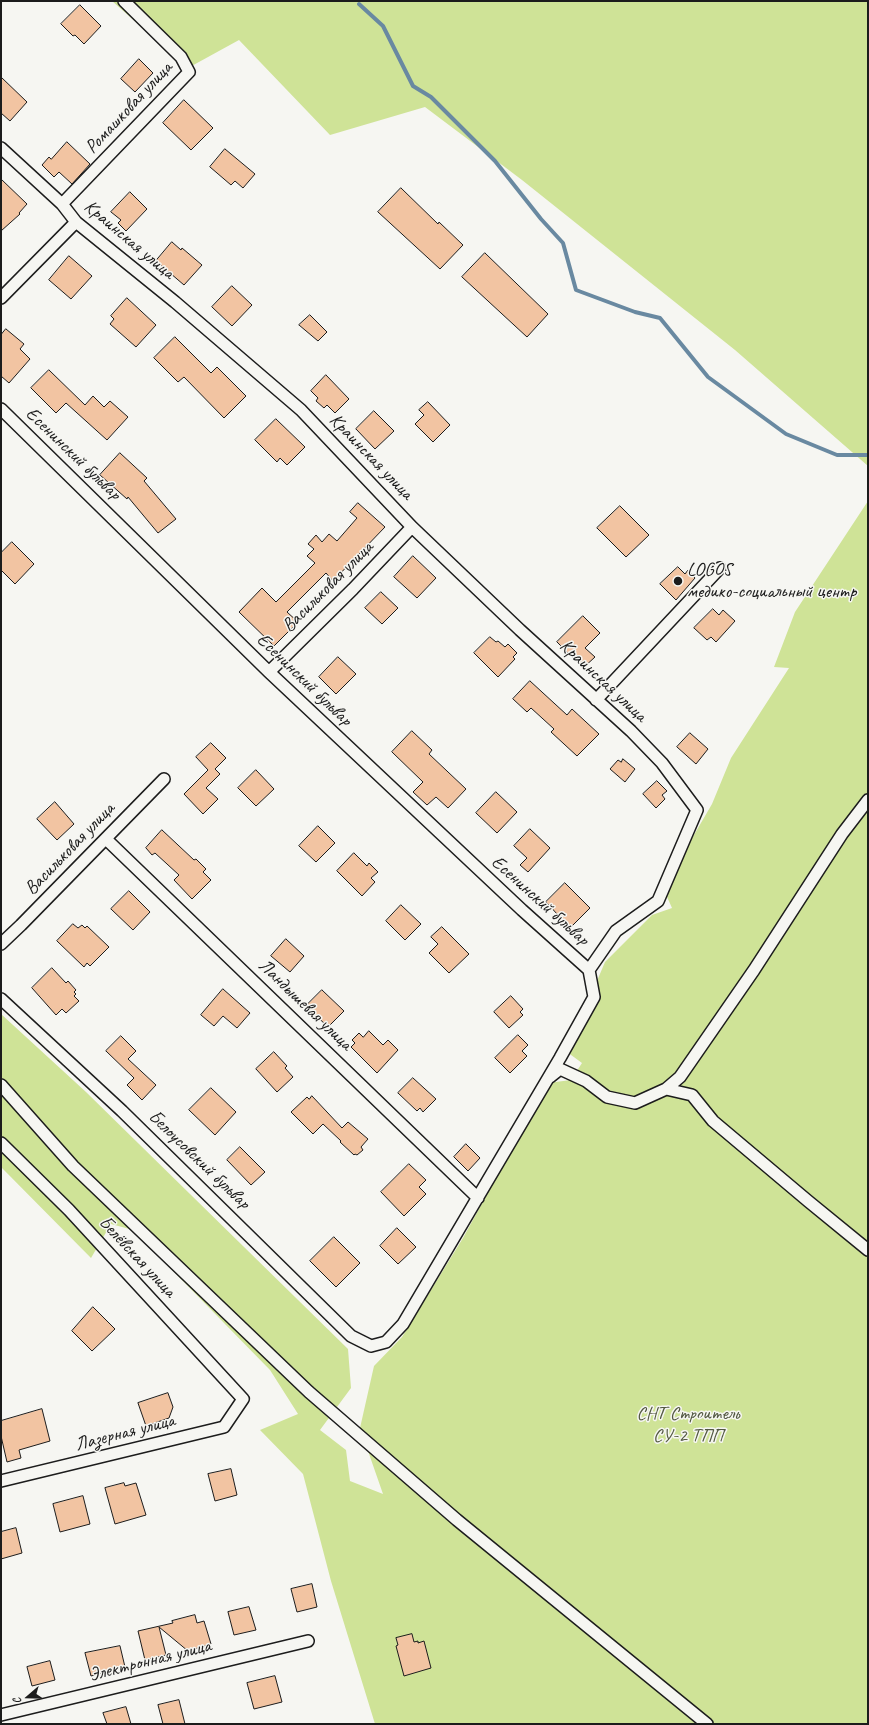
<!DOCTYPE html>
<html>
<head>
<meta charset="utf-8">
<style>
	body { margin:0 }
	#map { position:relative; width:869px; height:1725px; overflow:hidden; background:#f6f6f2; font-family:Caveat,sans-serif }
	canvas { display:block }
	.frame { position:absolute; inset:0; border:2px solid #1c1c1c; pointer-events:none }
	.north { position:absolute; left:8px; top:1677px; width:40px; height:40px; -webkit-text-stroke:3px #f6f6f2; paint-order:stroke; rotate:250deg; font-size:11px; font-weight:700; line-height:16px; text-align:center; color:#1c1c1c }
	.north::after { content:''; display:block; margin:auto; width:14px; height:18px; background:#1c1c1c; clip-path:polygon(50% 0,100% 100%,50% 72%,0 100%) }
</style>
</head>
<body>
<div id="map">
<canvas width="869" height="1725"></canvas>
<div class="frame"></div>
<div class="north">С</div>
</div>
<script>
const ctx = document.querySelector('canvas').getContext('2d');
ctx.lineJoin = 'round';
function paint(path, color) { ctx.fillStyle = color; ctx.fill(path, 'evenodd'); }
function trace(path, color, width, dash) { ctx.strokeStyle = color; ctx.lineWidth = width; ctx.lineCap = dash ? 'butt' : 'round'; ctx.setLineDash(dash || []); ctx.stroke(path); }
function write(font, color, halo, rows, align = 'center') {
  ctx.font = font + ' Caveat,sans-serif'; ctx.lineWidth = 3; ctx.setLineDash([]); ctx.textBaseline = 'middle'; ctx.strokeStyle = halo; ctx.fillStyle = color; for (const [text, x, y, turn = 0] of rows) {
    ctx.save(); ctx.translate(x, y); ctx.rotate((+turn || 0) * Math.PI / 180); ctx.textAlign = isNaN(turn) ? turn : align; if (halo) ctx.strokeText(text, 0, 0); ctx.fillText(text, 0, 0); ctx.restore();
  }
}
paint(new Path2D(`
	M112 1H868V466L735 350 522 180 425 107 330 135 239 40 188 68Z
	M868 501V1724H375L331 1581 303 1474 260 1430 298 1414 270 1370 133 1230 111 1224 91 1258 1 1167V1014L86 1092 348 1349 351 1388 320 1430 346 1450 350 1481 383 1494 360 1428 374 1366 402 1337 463 1238 548 1083 571 1080 582 1063 567 1052 605 962 652 915 672 908 663 888 712 804 731 758 789 668 774 667 795 612Z`), '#cfe397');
trace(new Path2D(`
	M359 4 383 26 413 86 431 97 495 161 541 219 563 243 576 290 635 312 660 318 708 377 786 434 837 455H868`), '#6989a1', 4);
const building = new Path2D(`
	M80 5 101 26 84 44 75 35 73 36 61 24Z
	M139 59 153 73 135 92 121 79Z
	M1 77 27 102 10 121 1 113Z
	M184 100 213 128 191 150 163 123Z
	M67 142 90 164 72 184 59 172 54 177 42 165 49 157 51 159Z
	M225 149 255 174 243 188 235 181 231 185 210 167Z
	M1 179 27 204 19 213 20 214 1 231Z
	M401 188 438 224 439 222 463 245 440 269 378 212Z
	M130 192 147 209 126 231 118 223 121 220 111 212Z
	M172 242 181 250 182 248 202 265 184 285 156 261Z
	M485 253 548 314 527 337 462 277Z
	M69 256 92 276 71 299 49 280Z
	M232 286 252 305 232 326 212 307Z
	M127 298 156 325 136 347 110 324 114 319 111 316Z
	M310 315 327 332 318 341 299 325Z
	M6 329 24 344 20 349 30 359 9 383 1 376V335Z
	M175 337 211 373 217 367 246 396 224 418 184 377 178 382 154 358Z
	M49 370 85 405 93 396 104 407 110 401 128 417 107 440 66 403 56 413 31 388Z
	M326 375 349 399 335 413 327 405 324 408 316 401 318 398 311 391Z
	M428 402 450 425 433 442 415 424 424 415 419 410Z
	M374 411 394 431 375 449 356 429Z
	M276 419 305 447 287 465 280 458 277 462 255 440Z
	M120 453 147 478 144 481 176 519 158 533 128 497 127 499 100 475Z
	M358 503 385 527 333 581 326 573 287 612 298 622 274 646 239 612 262 588 276 602 315 563 307 556 314 549 308 544 316 535 322 542 329 534 337 541 357 518 350 512Z
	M620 506 649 535 626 557 597 528Z
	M12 542 34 564 15 584 1 570V553Z
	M413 556 436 578 417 598 394 577Z
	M678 567 685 574 688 570 695 578 676 600 660 584Z
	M381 592 398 608 382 624 365 608Z
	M713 609 719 615 723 610 735 621 716 642 711 637 707 640 694 628Z
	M583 616 600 633 585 648 595 657 583 668 557 642Z
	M490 637 496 642 498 641 505 647 508 644 517 653 513 657 515 659 498 677 474 653Z
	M338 657 356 674 336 694 319 677Z
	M530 681 567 715 572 709 599 734 577 756 551 732 554 729 531 708 527 712 513 699Z
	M412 731 432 750 429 754 466 789 448 808 436 797 427 805 413 792 423 782 392 752Z
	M690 733 708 749 696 764 677 747Z
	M211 743 226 758 215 769 220 774 206 788 218 799 203 814 184 794 208 770 196 757Z
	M623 759 635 769 625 782 610 769 618 760 621 762Z
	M256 770 274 789 256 806 238 788Z
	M657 781 667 791 662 795 665 799 656 808 643 794Z
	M496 792 517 812 497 833 476 813Z
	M55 802 74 824 57 840 37 819Z
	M318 826 335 843 316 862 299 846Z
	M530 829 550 848 528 872 520 865 527 858 514 846Z
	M162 830 194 860 196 859 206 869 203 872 211 880 192 899 174 880 179 875 155 853 152 855 146 848Z
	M354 853 367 866 369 863 378 872 371 878 375 882 362 896 337 871Z
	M565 883 590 908 570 928 546 902Z
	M129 891 150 912 133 930 111 909Z
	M401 905 421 924 405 940 386 921Z
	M73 924 78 928 82 925 85 928 87 926 109 947 90 966 87 963 84 967 57 941Z
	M442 927 469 954 449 973 429 953 438 944 431 937Z
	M286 939 304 956 290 972 271 956Z
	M52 968 66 983 68 981 76 990 74 992 76 994 74 996 79 1001 66 1013 62 1009 56 1015 32 988Z
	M223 989 250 1013 237 1028 223 1016 214 1026 201 1015Z
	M322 990 344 1011 328 1027 306 1006Z
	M511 996 523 1009 520 1012 523 1015 509 1028 494 1012Z
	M369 1031 383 1045 388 1040 398 1050 377 1073 351 1047 355 1043 352 1040 359 1033 363 1037Z
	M518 1035 528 1045 522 1051 527 1056 510 1073 495 1058Z
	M121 1036 136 1051 128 1059 156 1085 142 1100 127 1085 134 1078 106 1051Z
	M274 1052 287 1066 285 1068 293 1077 277 1092 256 1069Z
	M413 1078 436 1099 423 1112 420 1108 417 1111 398 1093Z
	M211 1088 236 1112 215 1135 189 1110Z
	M312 1096 342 1128 348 1122 368 1139 361 1147 363 1150 357 1155 355 1154 354 1155 340 1142 341 1141 323 1124 313 1134 291 1112 307 1097 309 1099Z
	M466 1144 480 1158 468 1171 454 1157Z
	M240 1147 265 1172 251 1185 227 1160Z
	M409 1164 426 1180 419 1187 426 1194 404 1216 381 1192Z
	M397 1228 416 1247 398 1264 380 1246Z
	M334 1237 360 1263 336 1287 310 1261Z
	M93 1307 115 1329 92 1351 72 1331Z
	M168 1393 173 1407 169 1418 146 1426 138 1403Z
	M42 1409 50 1441 19 1450 21 1458 7 1462 1 1436V1421Z
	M231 1469 237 1495 215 1501 208 1474Z
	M124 1483 125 1486 136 1483 146 1515 115 1524 105 1488Z
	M83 1496 90 1524 60 1532 53 1504Z
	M16 1528 22 1553 1 1559V1532Z
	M312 1584 317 1607 297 1612 291 1589Z
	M249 1607 256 1630 234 1635 228 1612Z
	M195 1615 197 1623 204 1621 211 1644 188 1651 159 1627 166 1655 145 1660 138 1631 173 1623 172 1621Z
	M412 1634 414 1642 418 1641V1643L424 1641 431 1668 404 1676 396 1646 398 1645 396 1638Z
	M120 1646 125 1667 91 1676 85 1653Z
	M50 1661 55 1680 32 1686 27 1667Z
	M275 1676 282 1702 254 1709 247 1683Z
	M179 1700 185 1724H163L158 1705Z
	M126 1707 131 1724H107L103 1713Z`);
paint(building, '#f2c4a2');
trace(building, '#1c1c1c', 1);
const street = new Path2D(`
	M1 148 62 204 76 222 175 302 301 410 412 527 520 630 631 731 662 763 697 810 658 901 616 931 589 970 594 997 560 1058 403 1324 386 1342 371 1346 351 1336 122 1111 1 999
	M62 204 189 72 181 57 124 1
	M1 298 76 222
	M1 409 269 672 522 910 589 970
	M269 672 353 589 412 527
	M596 700 720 568
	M106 839 478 1198
	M1 944 21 925 164 779
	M550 1077 560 1069 586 1081 607 1097 635 1103 666 1089 680 1077 754 970 842 834 868 800
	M1 1085 73 1166 309 1392 457 1520 707 1724
	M666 1089 692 1095 713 1121 808 1201 868 1250
	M1 1143 69 1210 243 1399 224 1427 1 1481
	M1 1715 308 1641`);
trace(street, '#1c1c1c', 14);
trace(street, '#f6f6f2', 11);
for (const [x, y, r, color] of [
	[678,581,5,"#1c1c1c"]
]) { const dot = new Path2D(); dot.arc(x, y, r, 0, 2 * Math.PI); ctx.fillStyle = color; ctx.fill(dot); trace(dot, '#f6f6f2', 1.5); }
write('19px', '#1c1c1c', '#f6f6f2', [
	["Ромашковая улица",129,108,-47],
	["Краинская улица",129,240,40],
	["Есенинский бульвар",73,454,44],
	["Краинская улица",371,457,46],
	["Васильковая улица",328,587,-45],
	["Есенинский бульвар",304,680,44],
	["Краинская улица",603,681,43],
	["Васильковая улица",70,849,-46],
	["Есенинский бульвар",540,901,42],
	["Ландышевая улица",305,1005,44],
	["Белоусовский бульвар",199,1160,44],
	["Белёвская улица",137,1257,47],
	["Лазерная улица",125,1433,-14],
	["Электронная улица",150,1661,-14]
]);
write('19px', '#1c1c1c', '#f6f6f2', [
	["LOGOS",687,570],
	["медико-социальный центр",687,592]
], 'left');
write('19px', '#525841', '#f6f6f2', [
	["СНТ Строитель",688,1414],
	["СУ-2 ТПП",688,1436]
]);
</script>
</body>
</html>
